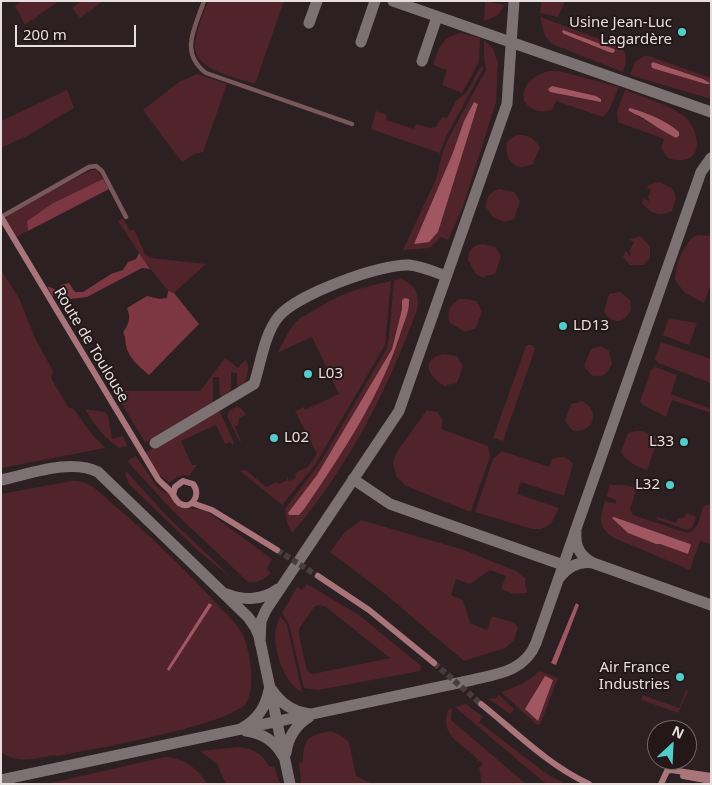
<!DOCTYPE html>
<html>
<head>
<meta charset="utf-8">
<style>
	body { margin:0 }
	#map { position:relative; width:712px; height:785px; overflow:hidden; background:#2d2022; font-family:"Noto Sans",sans-serif }
	canvas { display:block }
	.frame { position:absolute; inset:0; border:2px solid #e7dedf; pointer-events:none }
	.north { position:absolute; left:647px; top:720px; width:50px; height:50px; box-sizing:border-box; background:#231718; border:1px solid #716768; border-radius:50%; rotate:25deg; font-size:14px; font-weight:700; line-height:20px; text-align:center; color:#e7dedf }
	.north::after { content:''; display:block; margin:auto; width:18px; height:22px; background:#53cdca; clip-path:polygon(50% 0,100% 100%,50% 72%,0 100%) }
	.scale { position:absolute; left:15px; top:25px; width:121px; height:22px; box-sizing:border-box; border:2px solid #e7dedf; border-top:0; padding-left:6px; font-size:15px; line-height:18px; white-space:nowrap; color:#e7dedf; -webkit-text-stroke:4px #231718; paint-order:stroke }
</style>
</head>
<body>
<div id="map">
<canvas width="712" height="785"></canvas>
<div class="frame"></div>
<div class="north">N</div>
<div class="scale">200 m</div>
</div>
<script>
const ctx = document.querySelector('canvas').getContext('2d');
ctx.lineJoin = 'round';
function paint(path, color) { ctx.fillStyle = color; ctx.fill(path, 'evenodd'); }
function trace(path, color, width, dash) { ctx.strokeStyle = color; ctx.lineWidth = width; ctx.lineCap = dash ? 'butt' : 'round'; ctx.setLineDash(dash || []); ctx.stroke(path); }
function write(font, color, halo, rows, align = 'center') {
  ctx.font = font + ' "Noto Sans",sans-serif'; ctx.lineWidth = 4; ctx.setLineDash([]); ctx.textBaseline = 'middle'; ctx.strokeStyle = halo; ctx.fillStyle = color; for (const [text, x, y, turn = 0] of rows) {
    ctx.save(); ctx.translate(x, y); ctx.rotate((+turn || 0) * Math.PI / 180); ctx.textAlign = isNaN(turn) ? turn : align; if (halo) ctx.strokeText(text, 0, 0); ctx.fillText(text, 0, 0); ctx.restore();
  }
}
paint(new Path2D(`
	M21 1H59L25 25 15 6Z
	M81 1H103L80 18 72 8Z
	M208 1H284L255 84C237 78 195 70 195 47 195 32 203 15 208 1Z
	M485 1 505 5 498 15 484 21Z
	M542 1H565L558 17 540 13Z
	M540 17 619 46C629 54 626 62 623 72L552 44 545 36ZM564 31 614 49 613 53 609 52 564 34 562 32Z
	M461 33 480 38 479 62 462 93 442 85 447 70 433 65C439 48 441 37 461 33Z
	M484 40 493 49 498 63 496 102 473 175 462 209 448 240 441 237 430 248 403 250 437 177 442 154 447 141 486 70 484 58ZM474 102 478 104 438 232 414 244 452 155 464 121Z
	M644 56H649L711 78V99L630 75 635 62ZM653 62 703 79 710 83 706 84 664 71Z
	M482 65 483 69 446 137 440 153 371 129 376 111 387 115 386 120 414 129 416 124 430 128 436 127 442 117 447 118 456 101 466 93Z
	M549 71H559L619 87 609 110 603 117 556 101 552 110C541 113 531 111 524 101 521 84 535 75 549 71Z
	M197 74 227 84 203 152 194 154 182 162 143 110 179 82Z
	M67 90 74 108 27 136 1 148V121Z
	M625 90C643 97 670 105 685 117 696 126 706 157 683 160 678 161 672 159 668 158L661 148 664 139 618 122 617 112ZM630 112C648 114 666 119 679 132L676 137Z
	M516 135C528 134 533 138 540 147L533 164C530 165 524 167 522 167 509 166 504 153 507 142Z
	M91 170H97L103 179 53 203 27 221 28 231 16 237 5 219 10 213Z
	M659 182 673 189 676 198 672 211C659 218 650 213 642 203L643 199 649 201 650 199 648 198 651 189 647 188 648 185Z
	M499 189 514 192 520 201 514 219 504 222 493 217 486 207C486 197 490 192 499 189Z
	M123 218 130 231 134 229 145 254 151 258 206 264 174 293 168 291 145 262 118 221Z
	M698 235 711 236V283L704 303 685 293 675 280C675 266 684 240 698 235Z
	M640 236 650 246V258L644 265H630L623 257 625 251 628 253V255L630 256 631 253 629 252 634 242 629 240Z
	M483 244 495 247 501 256 495 274 485 276 484 278 476 274 468 260C468 250 473 245 483 244Z
	M1 270 19 298 35 338 53 371 51 378 68 407 74 409 90 432 105 448 1 468Z
	M401 279C416 285 418 293 418 307 389 388 348 468 292 533L287 522 285 509 321 461 387 348 389 337 394 280ZM402 300 410 302C392 378 348 444 305 508L299 515 288 513 317 475 392 349 402 309Z
	M391 281 385 345 315 465 282 505 240 471 246 470 266 487 277 482 279 484 287 480V477L289 481 296 478 295 473 308 467 317 454 295 411 304 407 305 410 339 394 312 337 277 353C284 343 288 329 298 320 303 316 309 313 315 310 341 293 360 288 391 281Z
	M620 292 630 300 631 310C623 325 613 324 604 312L609 294Z
	M460 299H466L476 301 482 311 476 328 465 332 450 323C446 312 450 304 460 299Z
	M672 319 697 323 689 345 663 335 668 320Z
	M661 342 711 359V383L658 363 655 359Z
	M528 345H532L535 349 503 441 493 438 526 346Z
	M601 346 609 351 612 364C608 374 601 378 591 375L584 366 591 349Z
	M443 354 457 356 463 366 457 383 447 385 446 387C430 378 418 361 443 354Z
	M225 358 238 368 245 360C252 366 246 376 245 384L239 387 237 386V373L231 372V390L223 397 220 396 219 377H213V400L211 404 157 437 145 442 114 391H200Z
	M655 367 677 375 671 394 711 409V413L672 400 666 417 643 405 640 401 651 370Z
	M582 401C602 411 593 435 572 430L565 421 571 404Z
	M237 406 242 409 246 415 239 418 238 425 235 427 241 442H240L227 416 229 411Z
	M85 409 105 412 108 416 112 439 123 436 127 446 119 448C105 439 93 423 85 409Z
	M219 410 234 442 233 445 230 442 225 444 216 425 181 441 192 465H197L189 476C183 473 173 478 170 483L159 475 145 453Z
	M427 410 437 412 443 420 441 429 488 446 490 457 471 511H468L406 486 396 476 393 462 398 450Z
	M635 431H642L659 437 647 470C637 466 626 462 621 452L628 433Z
	M502 451 549 467 552 459C564 456 564 455 573 464L564 496 521 482 517 494 559 508 551 524 541 529H532L475 512 493 459Z
	M136 456 157 487 165 493 169 492C173 497 178 505 184 508 188 509 198 508 205 510L272 559 267 569 271 573C263 579 258 584 248 582L172 510 128 462 129 460Z
	M126 471 166 515 233 579 196 549 129 484 126 477Z
	M72 481C77 481 82 481 87 484 98 489 107 499 116 507 150 535 182 567 212 599 222 610 234 620 242 633 250 648 256 689 246 703 228 726 92 749 58 756L54 755C35 759 18 764 1 752V494Z
	M610 485H625L637 488 630 509 633 515 687 533C698 532 700 517 703 507L706 505H711V544L700 541 690 570 614 538C597 526 600 519 605 501L616 504V500L606 496ZM614 517 690 544 691 545 688 554 660 544H656L628 533Z
	M686 513 695 516 696 518 692 528 687 530 656 519 658 517 676 523 678 518H684Z
	M361 520 464 550 516 571 526 579 525 582 527 593 514 594 501 589 506 576 490 570 470 584 456 579 451 595 463 600 470 623 487 630 492 616 515 623 518 628 514 640 505 648 464 661 384 593 330 552 345 532Z
	M307 584 359 615 421 666 420 671 318 690 304 688 289 624 282 613 297 587 302 590ZM318 605 326 607 390 658 313 674 307 671 299 635V629L314 607Z
	M280 616 287 625 302 692C284 684 272 647 276 628 277 624 279 620 280 616Z
	M539 671 558 678 540 725 536 724 501 692C516 687 527 683 539 671ZM538 688 540 714 538 720 526 708Z
	M686 690 688 691 678 713 642 700V695L679 708Z
	M499 695 514 709 510 714 489 699 496 698Z
	M466 704 483 717 479 722 548 775 566 784H546L455 707Z
	M452 708 451 720 526 784H482L479 767 483 765 480 761 476 762 478 760C464 743 439 738 448 710Z
	M331 731 340 735 349 742 356 776 373 784H301L299 763 303 762C303 738 309 735 331 731Z
	M240 747C255 749 262 754 270 767L274 766 280 784H226L217 764 200 751Z
	M165 757C184 758 198 768 207 784H46Z`), '#51232a');
paint(new Path2D(`
	M103 179 109 189 28 231 27 221 53 203Z
	M139 253 150 269 142 268 87 297 71 299 52 295 47 286 59 291 61 285 69 283 75 292H83L111 274 123 270 128 262 136 259Z
	M168 291 174 293 199 324 149 375C140 367 128 358 126 345 125 340 126 338 123 332 129 325 131 317 127 308L147 296 160 299 167 298Z`), '#7c3742');
paint(new Path2D(`
	M563 30 614 49 615 51 613 53 609 52 564 34 562 32Z
	M653 62 703 79 710 83 709 84H706L652 68 651 64Z
	M552 86 596 96 601 99V102L550 92 548 89Z
	M474 102 478 104 438 232 429 242 414 244 452 155 464 121Z
	M630 108C647 113 666 120 679 132V136L676 138C664 132 654 125 643 118 638 115 633 114 628 110Z
	M405 298 409 299C410 309 405 320 402 329 382 394 343 452 305 508L299 515H289L288 513 317 475 392 349 402 309V300Z
	M614 517 690 544 691 545 688 554 660 544H656L628 533 612 518Z
	M209 603 212 605 169 671 167 669Z
	M576 603 579 605 556 665 551 663Z
	M545 676 553 680 538 721 525 709Z`), '#a05761');
trace(new Path2D(`
	M393 1 711 112
	M309 23 317 1
	M361 42 375 1
	M422 61 437 17
	M155 443 254 384C261 363 264 334 279 316 298 294 380 264 409 265 421 266 435 272 446 276
	M353 479 390 504 563 565
	M1 480C30 474 71 458 98 472L248 617 255 627 259 636 290 784
	M576 532C575 547 580 556 593 563L711 605
	M560 577C568 567 579 561 593 563
	M227 594C244 601 263 600 278 589
	M260 643 261 621 266 610 399 411 507 104 514 1
	M272 690C281 704 294 712 310 714
	M242 728C257 720 266 706 269 690
	M246 731C262 733 275 741 283 756
	M286 753C288 737 296 725 309 717
	M1 780 472 680C498 674 525 671 536 643L701 172 711 158`), '#7d7273', 11);
trace(new Path2D(`
	M277 550 318 576
	M434 663 481 704`), '#493c3e', 6, [6, 3]);
trace(new Path2D(`
	M204 1C195 28 179 52 206 73L352 124
	M1 217 89 167 96 166 102 171 126 217`), '#79585b', 4.5);
trace(new Path2D(`
	M1 217 158 479C162 484 168 488 172 493 174 496 175 500 179 503 191 511 202 495 193 484L183 481 175 487 173 495
	M192 503 212 510 277 550
	M318 576 369 610 434 663
	M481 704C516 732 548 765 589 784
	M683 776 711 781
	M661 784 667 771 671 770 711 776`), '#a9757b', 6);
for (const [x, y, r, color] of [
	[682,32,5,"#53cdca"],
	[563,326,5,"#53cdca"],
	[308,374,5,"#53cdca"],
	[274,438,5,"#53cdca"],
	[684,442,5,"#53cdca"],
	[670,485,5,"#53cdca"],
	[680,677,5,"#53cdca"]
]) { const dot = new Path2D(); dot.arc(x, y, r, 0, 2 * Math.PI); ctx.fillStyle = color; ctx.fill(dot); trace(dot, '#231718', 2); }
write('15px', '#e7dedf', '#231718', [
	["Usine Jean-Luc",672,23],
	["Lagardère",672,40],
	["LD13",573,326,"left"],
	["L03",318,374,"left"],
	["L02",284,438,"left"],
	["L33",674,442],
	["L32",660,485],
	["Air France",670,668],
	["Industries",670,685]
], 'right');
write('15px', '#e7dedf', '#231718', [
	["Route de Toulouse",91,345,59]
]);
</script>
</body>
</html>
